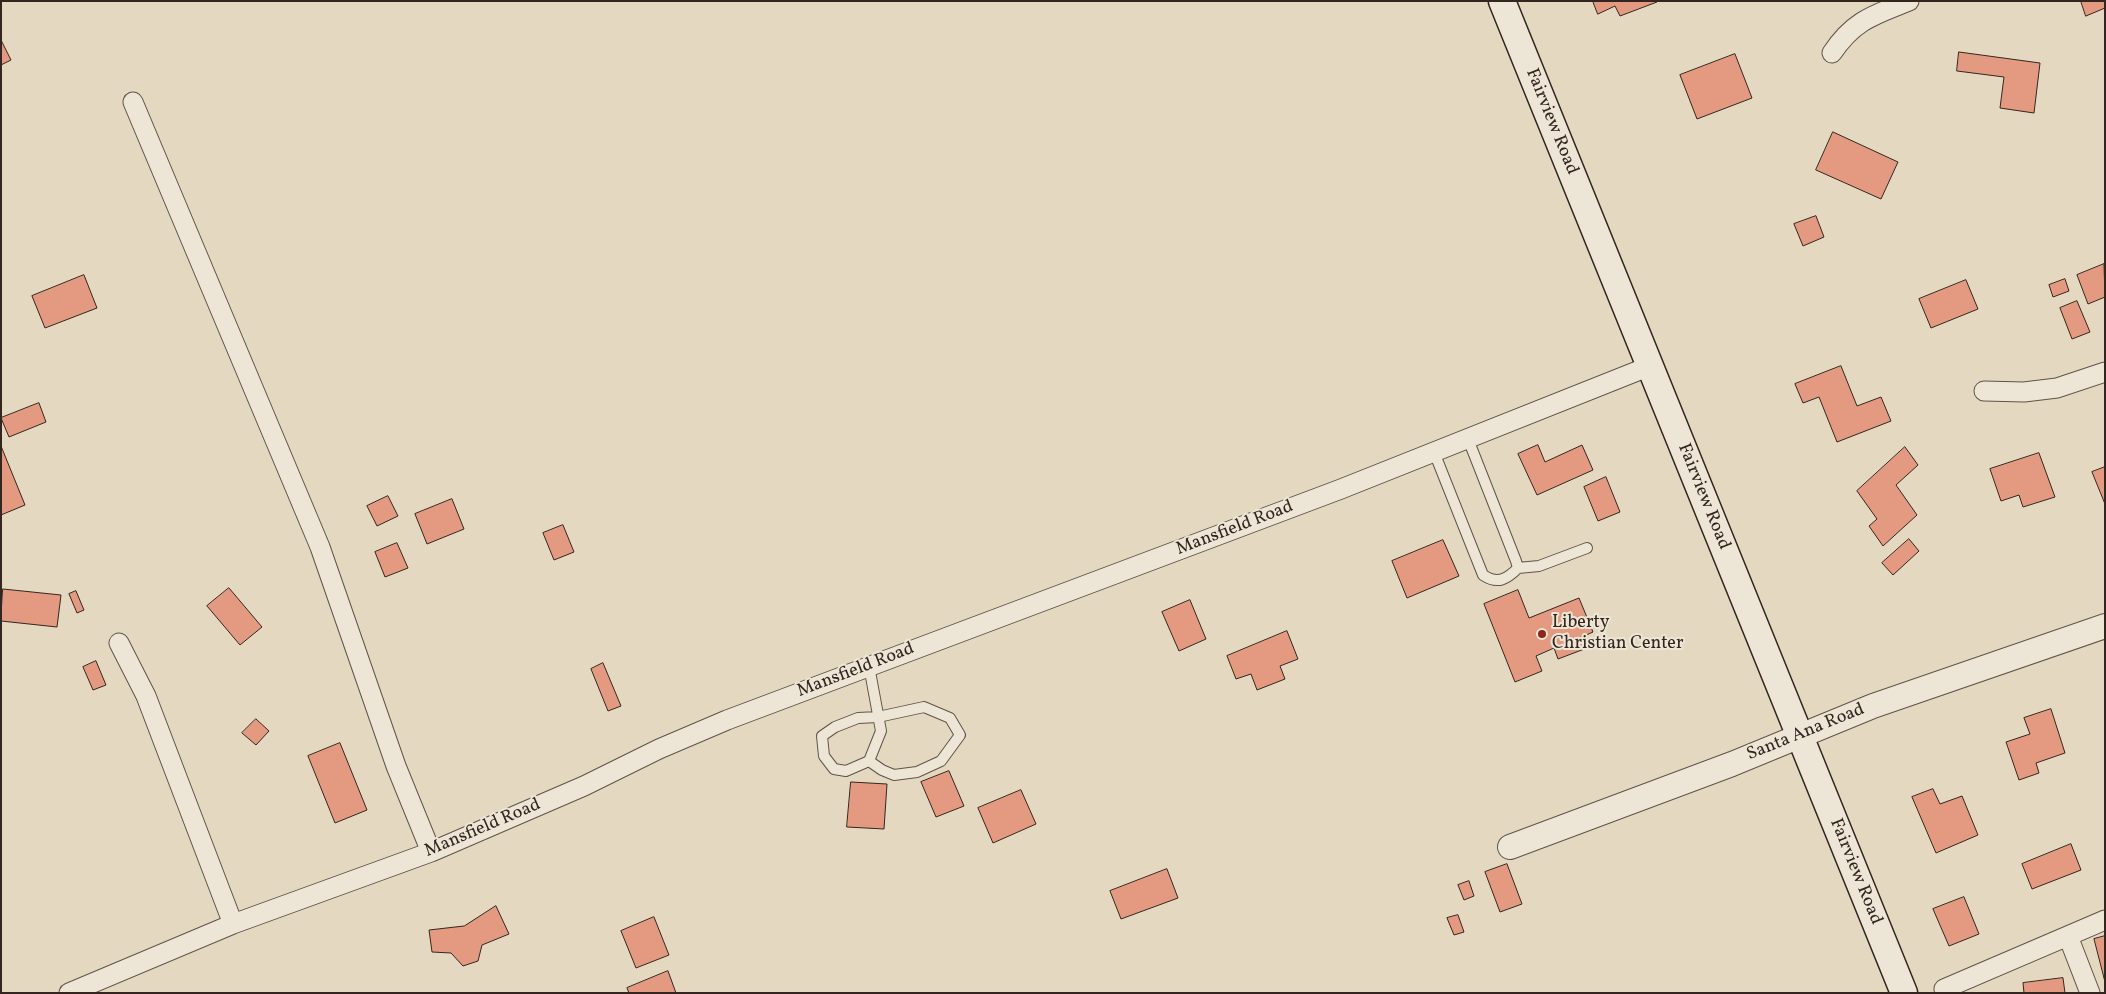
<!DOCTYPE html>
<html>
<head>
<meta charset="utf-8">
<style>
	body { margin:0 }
	#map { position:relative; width:2106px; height:994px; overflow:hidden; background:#e4d9c0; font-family:Vollkorn,serif }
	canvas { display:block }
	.frame { position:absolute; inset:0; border:2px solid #34251f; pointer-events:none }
</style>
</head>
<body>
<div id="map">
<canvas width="2106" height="994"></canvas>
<div class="frame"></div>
</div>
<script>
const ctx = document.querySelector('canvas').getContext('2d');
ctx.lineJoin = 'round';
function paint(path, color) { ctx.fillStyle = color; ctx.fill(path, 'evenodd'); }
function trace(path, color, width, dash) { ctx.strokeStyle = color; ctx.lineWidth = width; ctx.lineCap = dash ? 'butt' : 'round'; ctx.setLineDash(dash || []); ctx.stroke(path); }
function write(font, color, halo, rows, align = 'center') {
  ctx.font = font + ' Vollkorn,serif'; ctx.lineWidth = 4; ctx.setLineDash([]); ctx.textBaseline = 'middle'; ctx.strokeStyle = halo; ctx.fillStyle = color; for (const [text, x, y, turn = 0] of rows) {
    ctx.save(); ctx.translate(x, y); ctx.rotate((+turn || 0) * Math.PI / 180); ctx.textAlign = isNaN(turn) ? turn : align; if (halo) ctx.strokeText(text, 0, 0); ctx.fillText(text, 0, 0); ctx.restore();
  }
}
const building = new Path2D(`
	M1593 1H1657V2L1620 16 1615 6 1598 14Z
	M2081 1H2105V8L2086 16Z
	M1 40 11 60 1 65Z
	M1959 52 2040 63 2034 113 2000 108 2004 77 1957 71Z
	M1735 54 1752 98 1697 119 1680 75Z
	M1833 132 1898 162 1881 199 1816 170Z
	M1816 216 1824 237 1803 246 1794 224Z
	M2104 264 2105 297 2088 304 2077 275Z
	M84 275 97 308 45 328 32 296Z
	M2065 279 2069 291 2053 297 2049 285Z
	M1966 280 1978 309 1931 328 1919 299Z
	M2077 301 2090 332 2072 339 2060 308Z
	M1841 366 1857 406 1881 397 1891 421 1837 442 1819 397 1803 403 1795 384Z
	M39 403 46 422 9 437 1 418Z
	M1538 445 1545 462 1582 445 1593 470 1537 495 1518 454Z
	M1 446 25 505 1 515Z
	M1905 447 1918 465 1896 485 1917 515 1883 546 1869 526 1877 519 1857 491Z
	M2039 453 2055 497 2023 507 2019 495 2001 501 1990 469Z
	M2105 467V504L2092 472Z
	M1606 477 1620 512 1598 521 1584 487Z
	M388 496 398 516 377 526 367 506Z
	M452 499 464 529 427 544 415 514Z
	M563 525 574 552 554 560 543 533Z
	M1909 539 1919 551 1893 575 1882 563Z
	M1443 540 1459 576 1407 598 1392 561Z
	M397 543 408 568 385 577 375 552Z
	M229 588 262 627 240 645 207 606Z
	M3 589 61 595 57 627 1 621Z
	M1518 590 1529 618 1579 598 1593 632 1582 637 1587 648 1558 659 1554 648 1536 656 1542 671 1515 682 1484 604Z
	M76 591 84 610 77 613 69 594Z
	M1190 600 1206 639 1179 651 1162 612Z
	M1287 631 1298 659 1280 666 1285 679 1257 690 1251 674 1236 679 1227 656Z
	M96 661 106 685 93 690 83 667Z
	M603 663 621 706 608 711 591 669Z
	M2051 709 2065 753 2036 763 2039 773 2019 780 2006 742 2030 734 2024 718Z
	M256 719 269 731 256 745 242 733Z
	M340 743 367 810 335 823 308 756Z
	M949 771 964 806 936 817 921 782Z
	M851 782 887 784 884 829 847 827Z
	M1933 789 1940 804 1962 796 1978 835 1936 853 1912 797Z
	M1021 790 1036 824 993 843 978 808Z
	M2071 844 2081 870 2032 889 2022 864Z
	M1507 864 1522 904 1500 912 1485 872Z
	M1167 869 1178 898 1121 919 1110 891Z
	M1469 881 1474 896 1464 900 1458 885Z
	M1964 897 1979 934 1949 946 1933 909Z
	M496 906 509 934 482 945 478 961 463 966 451 953 432 952 429 930 464 926Z
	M1458 915 1464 932 1454 935 1447 918Z
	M654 917 669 955 636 968 621 931Z
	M2105 936V982L2094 939Z
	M668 971 676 993H629L627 988Z
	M2063 978 2065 993H2024L2023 983Z`);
paint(building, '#e39a81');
trace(building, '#34251f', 1);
const service = new Path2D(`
	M1434 452 1483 575C1498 585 1507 579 1518 568L1516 561 1468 439
	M1518 568 1539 566 1587 548
	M869 666 881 731 869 761 846 771 834 769 824 756 822 736 835 727 858 718 878 717 924 707 950 718 960 735 941 761 917 772 894 775 882 770 869 761`);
const minor = new Path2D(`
	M1832 53C1854 20 1874 15 1909 1
	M133 102 320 547 396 766 431 852
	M1984 391 2024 392 2057 388 2105 372
	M119 643 146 696 233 924
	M2068 936 2090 993
	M69 993 233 924 431 852 584 786 659 749 727 720 1341 489 1650 366
	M1945 993 1944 989 2105 920`);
const tertiary = new Path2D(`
	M1510 847 1732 764 1873 706 2105 626`);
const secondary = new Path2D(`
	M1502 1 1904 993`);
trace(service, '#605247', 12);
trace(minor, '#605247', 21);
trace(tertiary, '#605247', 26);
trace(secondary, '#34251f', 29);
trace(service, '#ede6d6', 10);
trace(minor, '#ede6d6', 19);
trace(tertiary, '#ede6d6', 24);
trace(secondary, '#ede6d6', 26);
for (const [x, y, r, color] of [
	[1542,634,5,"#8f2418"]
]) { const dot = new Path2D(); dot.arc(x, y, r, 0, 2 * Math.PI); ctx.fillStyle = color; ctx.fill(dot); trace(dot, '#ede6d6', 2); }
write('18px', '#34251f', '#ede6d6', [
	["Fairview Road",1551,122,68],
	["Fairview Road",1703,497,68],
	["Mansfield Road",1235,529,-21],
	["Mansfield Road",856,671,-21],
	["Santa Ana Road",1806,733,-22],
	["Mansfield Road",483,829,-23],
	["Fairview Road",1855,872,68]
]);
write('18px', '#34251f', '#ede6d6', [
	["Liberty",1552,624],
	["Christian Center",1552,645]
], 'left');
</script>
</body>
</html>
